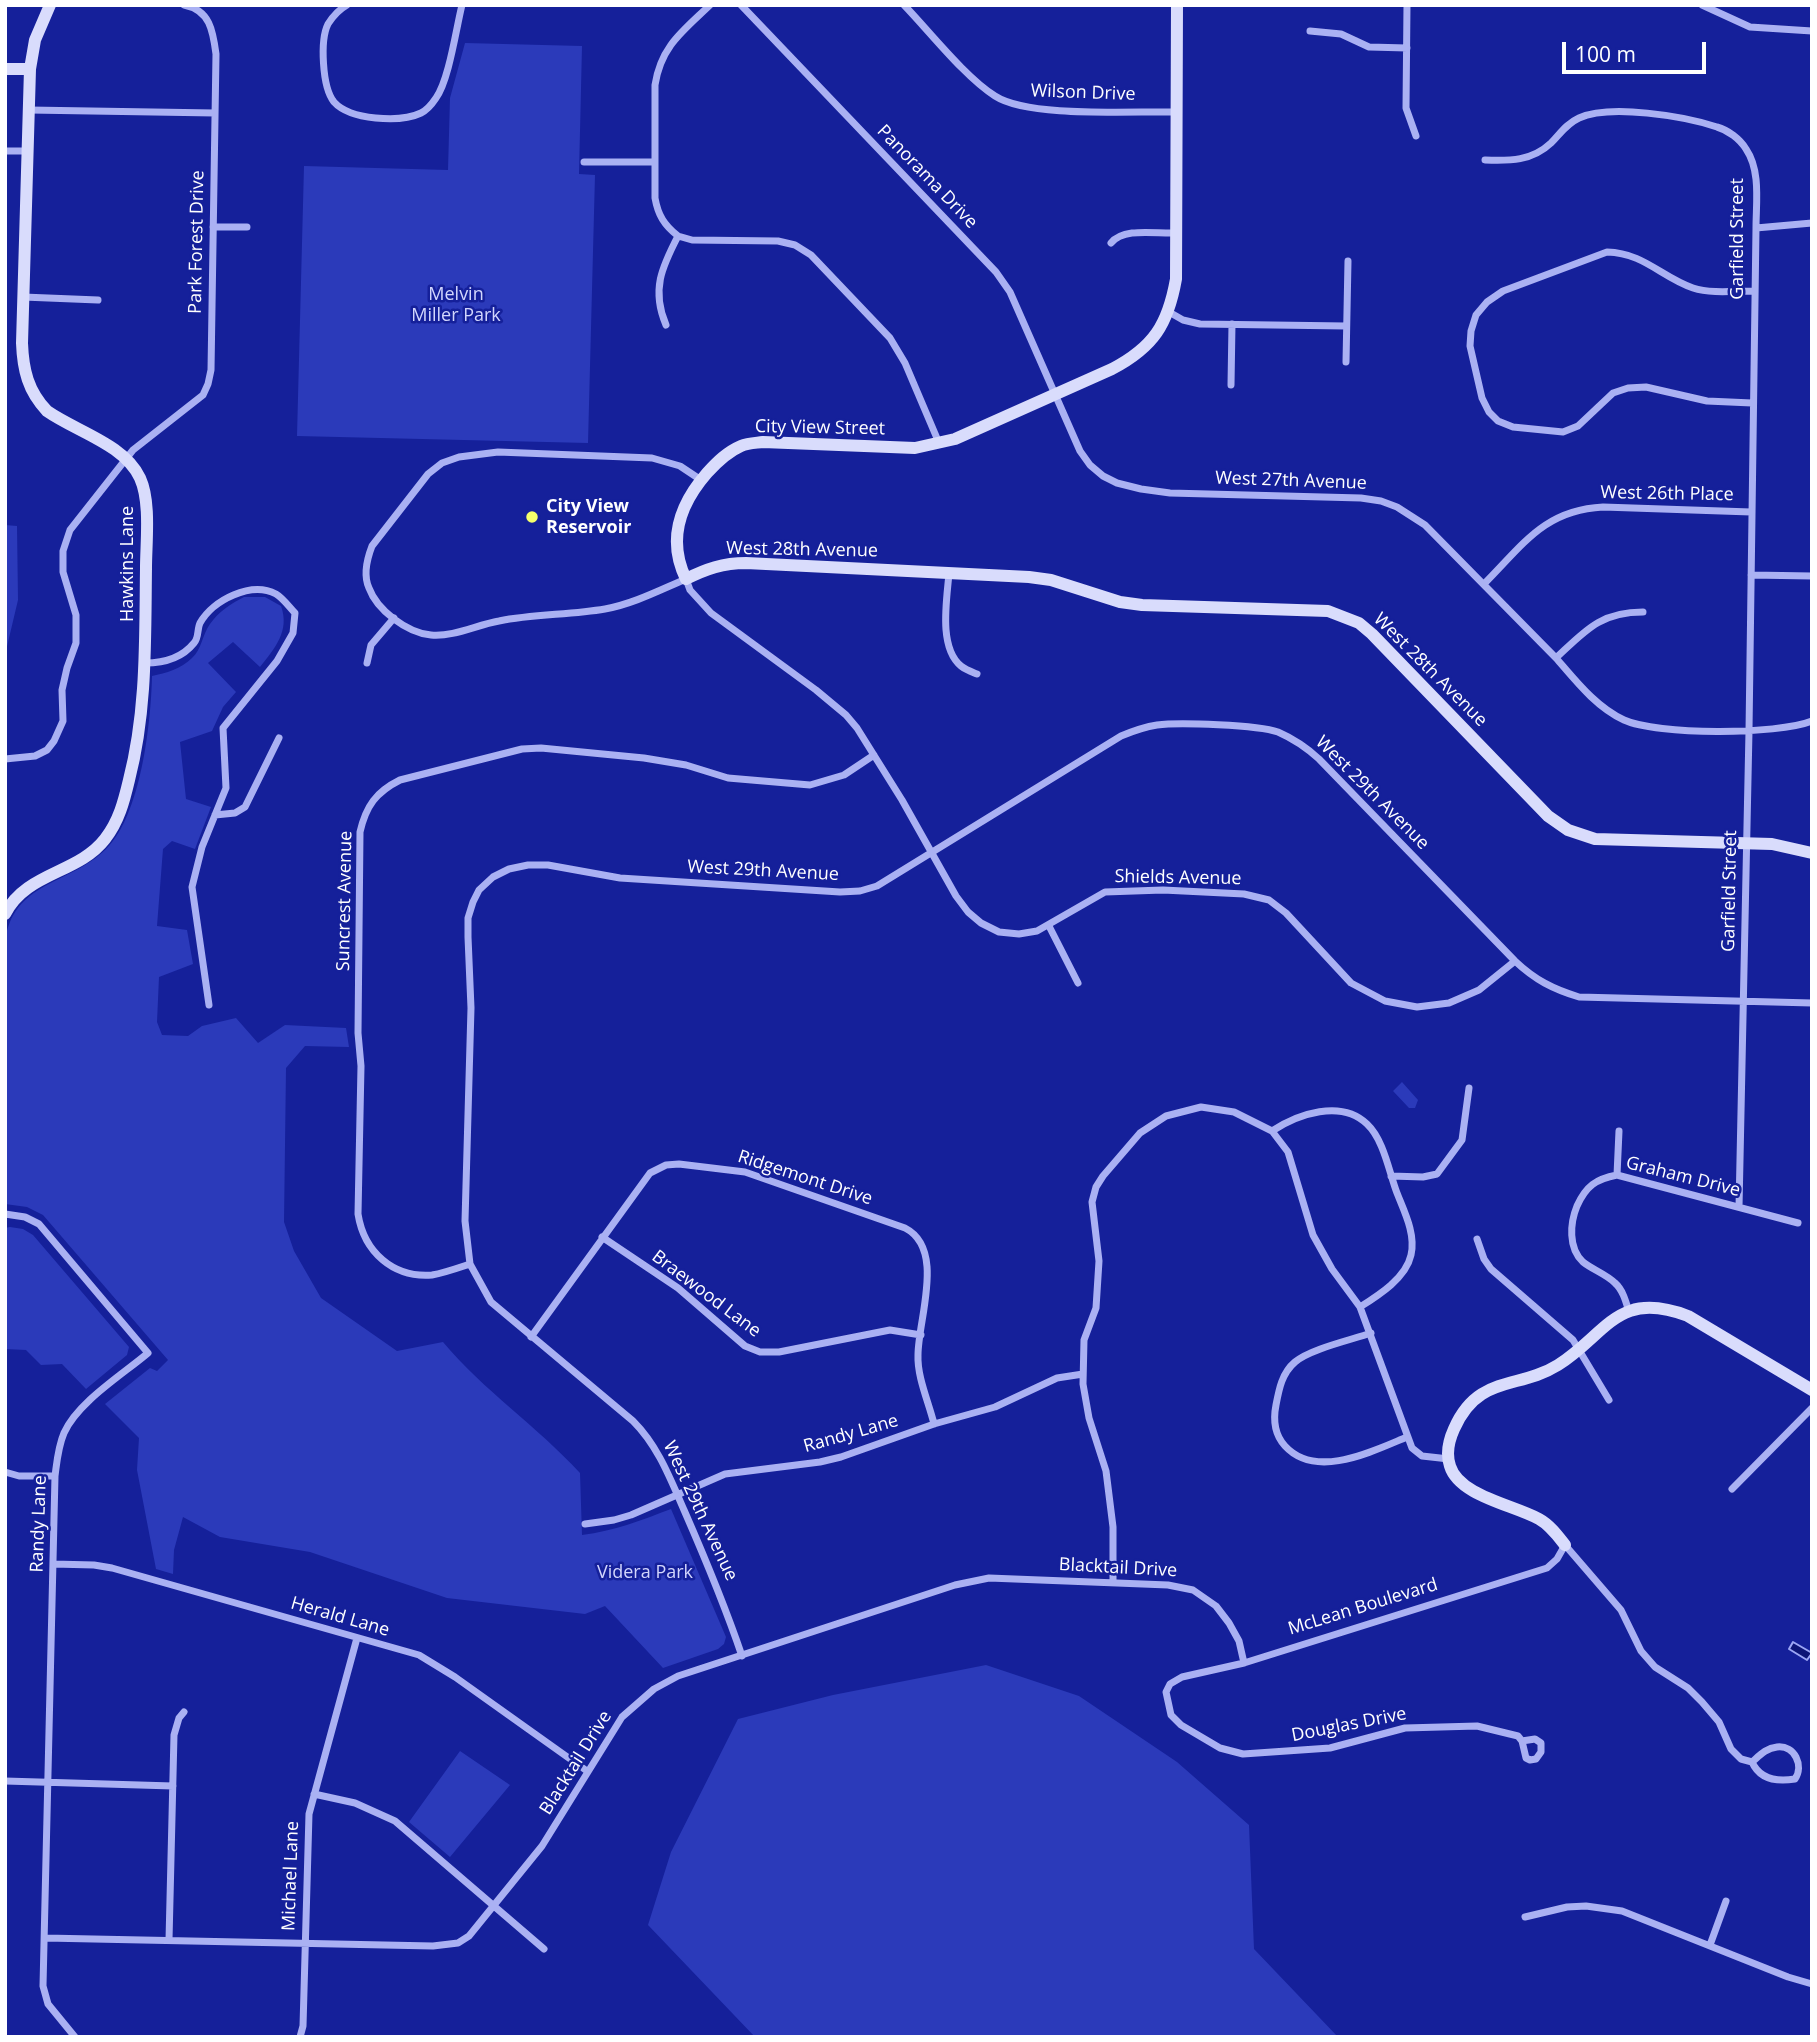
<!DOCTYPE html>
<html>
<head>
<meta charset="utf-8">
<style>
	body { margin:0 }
	#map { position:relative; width:1817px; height:2042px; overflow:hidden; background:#15209a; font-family:"Open Sans",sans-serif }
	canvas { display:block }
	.frame { position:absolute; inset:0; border:7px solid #fff; pointer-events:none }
	.scale { position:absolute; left:1562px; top:42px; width:144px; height:32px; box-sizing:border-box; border:4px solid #fff; border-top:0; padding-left:9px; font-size:21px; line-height:24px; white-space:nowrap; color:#fff; -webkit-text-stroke:5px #15209a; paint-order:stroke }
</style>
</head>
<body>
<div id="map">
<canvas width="1817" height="2042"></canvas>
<div class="frame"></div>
<div class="scale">100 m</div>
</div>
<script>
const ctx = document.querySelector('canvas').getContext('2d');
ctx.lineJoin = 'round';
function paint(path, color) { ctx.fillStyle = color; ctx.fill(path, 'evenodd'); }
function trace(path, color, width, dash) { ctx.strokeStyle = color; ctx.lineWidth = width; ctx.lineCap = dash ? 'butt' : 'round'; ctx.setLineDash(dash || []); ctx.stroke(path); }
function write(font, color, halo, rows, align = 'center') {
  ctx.font = font + ' "Open Sans",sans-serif'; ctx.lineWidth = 5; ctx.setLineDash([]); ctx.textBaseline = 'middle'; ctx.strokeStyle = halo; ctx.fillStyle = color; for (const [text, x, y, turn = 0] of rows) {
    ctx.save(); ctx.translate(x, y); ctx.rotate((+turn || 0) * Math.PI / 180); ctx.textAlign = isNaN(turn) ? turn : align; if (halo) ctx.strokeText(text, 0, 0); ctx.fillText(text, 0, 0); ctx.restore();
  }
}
paint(new Path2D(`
	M465 43 582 46 579 174 595 175 588 443 297 436 304 166 448 170 450 98Z
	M5 525 17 526 18 600 5 655Z
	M244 597H265L281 606C290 631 275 648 260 667L233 642 208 663 236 692 223 707 212 731 180 742 186 799 211 807 195 849 172 841 163 849 157 926 187 930 193 964 159 977 157 1022 162 1035 188 1036 202 1026 236 1018 258 1043 285 1025 346 1028 349 1047 305 1046 286 1068 284 1222 294 1251 321 1298 397 1351 443 1342C484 1391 537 1426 580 1473L582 1535C614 1531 642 1520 671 1509L726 1637 724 1644 718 1649 663 1668 605 1606 585 1614 447 1598 310 1552 220 1537 183 1517 174 1550 173 1574 156 1569 137 1470 139 1438 105 1404 150 1368 157 1371 168 1360 43 1215 27 1207 5 1204V943C12 881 70 885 106 849 141 815 151 723 152 676 166 673 181 669 192 658 202 649 202 635 210 624 218 612 232 603 244 597Z
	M1402 1082 1418 1100 1415 1108H1409L1393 1091Z
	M10 1227 23 1229 33 1235 129 1347 127 1355 86 1389 62 1364 41 1365 26 1350 5 1349V1228Z
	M986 1665 1079 1696 1177 1762 1249 1825 1254 1949 1338 2037H755L648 1925 671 1852 738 1719 833 1695Z
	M460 1751 510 1785 450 1857 409 1822Z`), '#2b3aba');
const water = new Path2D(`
	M1793 1642 1812 1653 1807 1660 1789 1649Z`);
paint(water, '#0d1577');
trace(water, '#9ca6f5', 2);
trace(new Path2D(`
	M347 5C340 9 333 16 328 24 320 40 322 87 334 102 350 120 400 123 421 113 427 110 432 104 436 98 449 80 456 29 462 5
	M741 5 996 272 1010 292 1080 451 1090 465 1103 476 1117 483 1141 489 1170 493 1361 498 1381 501 1397 507 1425 525 1556 658C1585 631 1600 612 1643 612
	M904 5C930 32 965 77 995 96 1029 118 1131 111 1175 112
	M1407 5 1406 108 1416 136
	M1702 5 1750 27 1812 31
	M1310 31 1341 34 1369 47 1407 48
	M29 110 215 113
	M5 151H28
	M1485 160C1510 161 1532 161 1551 143 1560 134 1566 124 1579 118 1610 104 1684 116 1717 127 1728 130 1740 139 1746 149 1761 171 1756 203 1756 228L1749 731 1739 1207
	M584 162H655
	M213 227H247
	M1756 228 1812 223
	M678 236C664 225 658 215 655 198V85C661 46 683 31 710 5
	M1111 243C1124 227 1156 234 1175 233
	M23 297 98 300
	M1169 312 1183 320 1200 324 1346 326
	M666 325C651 290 662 267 678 236L692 240 778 241 795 245 811 255 890 338 905 363 939 443
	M1346 362 1348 261
	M1231 385 1232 324
	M1752 403 1707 401 1646 387 1628 388 1613 393 1578 426 1563 432 1513 427 1498 421 1489 412 1482 398 1470 346 1471 331 1476 315 1487 302 1503 291 1607 252C1644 253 1661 277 1693 288 1711 294 1735 291 1754 291
	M701 480 680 466 652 458 498 452 459 457 442 463 428 474 372 546C367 559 363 575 369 588 377 610 407 633 431 635 454 637 476 625 499 621 534 614 570 615 605 609 633 604 660 590 686 579L690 590 711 613 816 690 846 715 857 728 902 800 956 896 968 912 981 923 999 932 1019 934 1037 931 1105 892 1163 890 1244 894 1269 900 1286 913 1351 983 1385 1001 1417 1007 1449 1003 1479 990 1515 961
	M949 573C947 599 938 647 961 666 966 670 972 672 977 674
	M1751 575 1812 576
	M1484 584C1523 545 1544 510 1603 507L1751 512
	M1556 658C1576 681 1596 707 1624 720 1657 735 1777 735 1812 721
	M145 663C163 663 182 658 194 643 199 638 197 629 200 623 213 600 251 581 276 594 283 598 290 608 295 613L293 633 277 661 223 728 226 788 202 847 192 887 209 1005
	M367 663 371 645 394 618
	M5 759 35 756 47 750 54 741 63 721 62 690 67 668 76 643V615L63 572V551L70 530 133 450 203 395 208 384 211 370 216 54C213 31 210 10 184 5
	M215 815 235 813 245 807 279 738
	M1049 926 1078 983
	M1272 1131C1298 1114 1341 1099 1367 1124 1384 1140 1389 1172 1397 1193 1404 1211 1416 1234 1411 1255 1406 1278 1379 1295 1360 1307
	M1617 1175 1619 1131
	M1391 1176 1423 1177 1437 1174 1462 1140 1469 1088
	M5 1214 25 1217 39 1224 148 1353C122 1375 78 1402 64 1433 58 1447 57 1461 55 1476L43 1986 48 2004 75 2037
	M602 1237 678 1288 745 1346 760 1352H779L890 1330 921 1335
	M1477 1239 1484 1259 1491 1269 1573 1340 1609 1400
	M470 1264C458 1268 444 1273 432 1275 393 1278 364 1252 358 1214L361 1066 358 1033 360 832C366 806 376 792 400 780L522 749 541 748 644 758 686 765 728 778 810 785 844 775 874 755
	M1629 1312C1626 1302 1623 1290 1615 1283 1606 1274 1593 1270 1583 1262 1568 1248 1570 1223 1577 1206 1586 1186 1596 1179 1617 1175L1798 1223
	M1371 1333C1351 1340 1310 1349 1295 1362 1282 1373 1279 1389 1276 1405 1273 1420 1275 1435 1285 1446 1316 1480 1373 1451 1407 1437
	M531 1337 650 1173 666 1165 679 1164 745 1172 905 1228C946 1249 918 1319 918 1355 917 1377 929 1403 934 1424
	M5 1472 19 1476H55
	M1732 1489 1812 1408
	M585 1524 614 1520 631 1515 725 1474 820 1462 841 1457 934 1424 995 1407 1057 1378 1083 1374
	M53 1564 94 1565 112 1568 419 1655 455 1677 587 1771
	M1113 1582V1527L1106 1471 1089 1418 1083 1384 1084 1340 1096 1308 1099 1261 1092 1202 1096 1187 1103 1176 1140 1133 1166 1116 1201 1107 1234 1112 1272 1131 1288 1152 1313 1235 1332 1269 1360 1307 1412 1448 1422 1456 1449 1459
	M742 1656C725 1606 705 1558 684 1510 670 1478 658 1446 633 1421L491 1302 470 1264 465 1221 471 1008 468 937V918L473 902 479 890 493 877 509 869 528 865H548L620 878 840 892 860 891 877 886 1121 736C1133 731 1144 727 1157 725 1179 722 1258 725 1278 732 1294 739 1306 747 1319 759L1515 961C1535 980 1553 989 1579 997L1812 1003
	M1522 1741 1535 1739 1541 1743V1752L1536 1759 1530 1760 1526 1758 1522 1741 1518 1736 1477 1726 1405 1728 1330 1748 1243 1754 1220 1748 1181 1725 1171 1715 1166 1692 1170 1684 1182 1677 1244 1663 1547 1568 1557 1559 1565 1545 1621 1610 1641 1651 1655 1667 1688 1688 1702 1702 1719 1722 1731 1749 1741 1759 1752 1762C1760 1780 1777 1782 1795 1779 1804 1766 1795 1745 1777 1747 1766 1748 1759 1756 1752 1762
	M5 1781 173 1786
	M314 1794 355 1803 395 1821 544 1949
	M1525 1917 1567 1907 1586 1906 1622 1911 1788 1977 1812 1984
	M45 1938 433 1946 458 1943 469 1936 542 1846 622 1717 654 1689 678 1676 955 1585 989 1578 1168 1585 1193 1590 1216 1606 1229 1623 1239 1641 1244 1663
	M169 1940 174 1735 179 1718 184 1712
	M1710 1945 1726 1901
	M300 2037 303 2026 309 1814 357 1638`), '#aab1f3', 7);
trace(new Path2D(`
	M1177 5 1176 279C1168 324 1154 347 1112 369L955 439 915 448 763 442C756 443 748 443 741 446 727 452 717 462 707 473 680 504 667 540 686 579 706 569 723 563 746 563L1029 577 1051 580 1120 602 1142 605 1328 611 1359 623 1372 634 1548 816 1568 830 1595 839 1772 844 1812 853
	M5 69H30
	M5 914C26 872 78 874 105 839 119 821 124 801 129 780 147 710 145 640 146 568 146 542 151 502 140 478 124 444 77 432 47 411 28 391 23 370 22 343L30 69 35 40 50 5
	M1565 1545C1558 1536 1550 1525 1539 1519 1514 1505 1459 1496 1450 1466 1446 1454 1449 1440 1454 1429 1478 1374 1518 1390 1558 1365 1607 1334 1617 1289 1688 1316L1812 1390`), '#d9dcfc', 12);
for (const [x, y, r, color] of [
	[532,517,7,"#f5ff6b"]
]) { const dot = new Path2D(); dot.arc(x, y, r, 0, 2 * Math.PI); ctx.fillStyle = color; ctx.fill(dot); trace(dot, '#15209a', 2.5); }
write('18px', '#fff', '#15209a', [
	["Wilson Drive",1083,93,2],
	["Panorama Drive",927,177,46],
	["Garfield Street",1738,239,-90],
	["Park Forest Drive",197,242,-89],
	["City View Street",820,428,1],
	["West 27th Avenue",1291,481,2],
	["West 26th Place",1667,494,1],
	["West 28th Avenue",802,550,1],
	["Hawkins Lane",128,564,-90],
	["West 28th Avenue",1430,670,45],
	["West 29th Avenue",1372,793,45],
	["West 29th Avenue",763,871,3],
	["Shields Avenue",1178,878,1],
	["Garfield Street",1730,891,-89],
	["Suncrest Avenue",345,901,-89],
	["Graham Drive",1683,1177,14],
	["Ridgemont Drive",805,1178,18],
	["Braewood Lane",706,1294,37],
	["Randy Lane",851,1434,-16],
	["West 29th Avenue",700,1511,65],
	["Randy Lane",39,1524,-88],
	["Blacktail Drive",1118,1568,3],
	["McLean Boulevard",1363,1607,-17],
	["Herald Lane",340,1617,16],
	["Douglas Drive",1349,1725,-11],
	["Blacktail Drive",576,1763,-58],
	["Michael Lane",291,1876,-88]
]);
write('18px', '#d2d6fd', '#15209a', [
	["Melvin",456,295],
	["Miller Park",456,316],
	["Videra Park",645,1573]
]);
write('bold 18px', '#fff', '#15209a', [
	["City View",546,507],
	["Reservoir",546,528]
], 'left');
</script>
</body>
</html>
